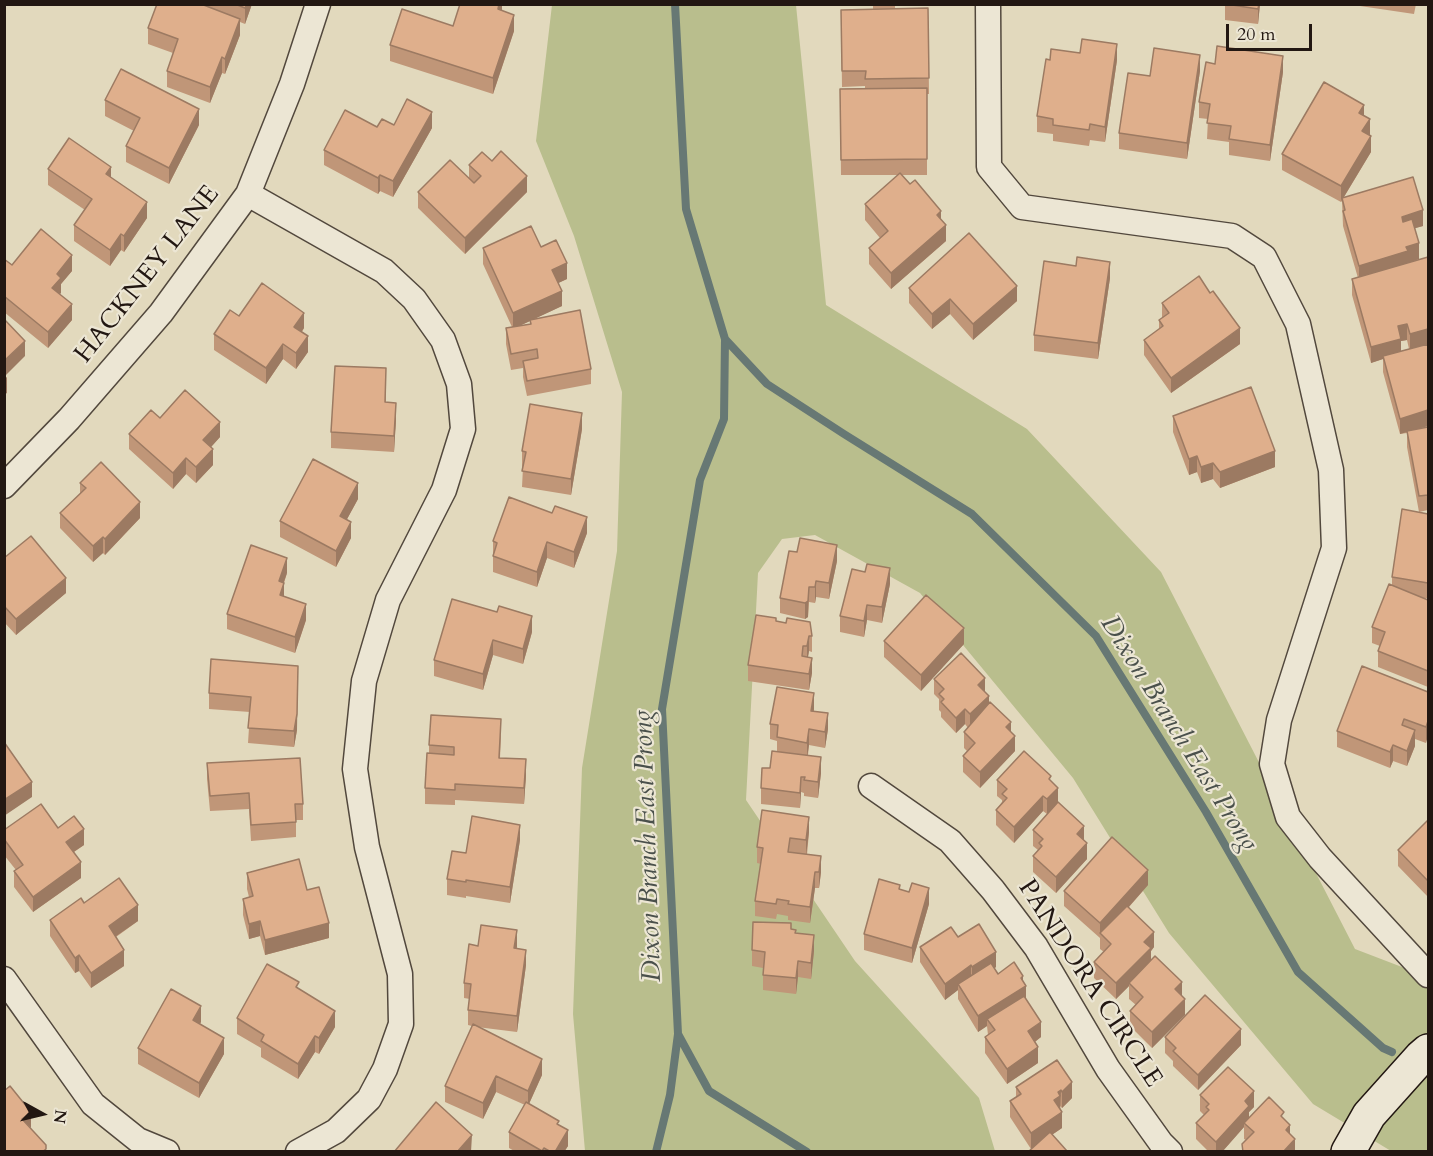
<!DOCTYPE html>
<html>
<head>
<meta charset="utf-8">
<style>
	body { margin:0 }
	#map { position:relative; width:1433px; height:1156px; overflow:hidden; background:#e2d9bd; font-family:Cardo,serif }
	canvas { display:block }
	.frame { position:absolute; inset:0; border:6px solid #221712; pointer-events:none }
	.north { position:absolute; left:12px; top:1084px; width:60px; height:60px; -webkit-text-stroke:4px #ece6d4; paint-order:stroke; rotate:98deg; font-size:16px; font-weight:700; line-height:24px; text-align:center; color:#221712 }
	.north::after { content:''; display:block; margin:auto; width:21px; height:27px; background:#221712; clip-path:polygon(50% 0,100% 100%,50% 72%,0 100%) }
	.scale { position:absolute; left:1226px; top:24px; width:86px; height:27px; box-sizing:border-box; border:3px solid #221712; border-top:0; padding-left:8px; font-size:18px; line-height:21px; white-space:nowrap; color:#221712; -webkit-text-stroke:4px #ece6d4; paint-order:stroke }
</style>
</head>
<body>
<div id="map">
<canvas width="1433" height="1156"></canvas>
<div class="frame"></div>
<div class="north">N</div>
<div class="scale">20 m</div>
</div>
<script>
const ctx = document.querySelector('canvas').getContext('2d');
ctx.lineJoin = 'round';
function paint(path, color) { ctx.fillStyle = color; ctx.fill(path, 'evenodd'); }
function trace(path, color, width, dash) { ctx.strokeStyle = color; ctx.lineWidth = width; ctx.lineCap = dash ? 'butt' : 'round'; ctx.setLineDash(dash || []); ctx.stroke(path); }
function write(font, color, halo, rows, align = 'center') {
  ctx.font = font + ' Cardo,serif'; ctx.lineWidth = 4.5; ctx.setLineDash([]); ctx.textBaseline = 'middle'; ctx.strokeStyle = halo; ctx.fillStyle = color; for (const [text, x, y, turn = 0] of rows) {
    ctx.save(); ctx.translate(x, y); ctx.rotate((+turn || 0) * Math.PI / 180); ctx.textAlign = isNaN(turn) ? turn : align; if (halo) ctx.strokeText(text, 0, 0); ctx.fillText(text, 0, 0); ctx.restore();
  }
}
paint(new Path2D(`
	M552 5H796L826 305 1027 429 1161 572 1355 949 1428 977V1151H1391L1313 1104 1169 933 1073 778 920 593 815 535 782 539 758 573 746 800 855 961 979 1098 995 1151H585L573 1014 582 768 617 551 622 392 574 236 536 141Z`), '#b9be8d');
trace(new Path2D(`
	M675 4 686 209 725 339 767 384 844 434 972 514 1096 636 1206 812 1298 972 1383 1048 1392 1052
	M725 339 724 419 700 480 662 709 678 1034 709 1091 807 1152
	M656 1152 670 1095 678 1034`), '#677874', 8);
const street = new Path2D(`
	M988 4 989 167 1022 207 1232 236 1264 257 1298 324 1331 470 1334 548 1279 720 1272 764 1288 817 1320 858 1428 975
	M248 194 384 271 414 299 443 340 459 384 463 429 444 490 388 600 364 681 355 769 367 847 400 974 401 1024 385 1069 369 1099 336 1131 298 1152
	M4 486 69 419 161 313 248 194 292 84 318 4
	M871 786 950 841 993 890 1036 947 1108 1069 1161 1143 1170 1152
	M4 979 93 1104 138 1140 167 1152`);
const secondary = new Path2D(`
	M1348 1152 1369 1115 1421 1057 1428 1051`);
trace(street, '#52483d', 27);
trace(secondary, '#221712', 36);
trace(street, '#ece6d4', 24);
trace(secondary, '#ece6d4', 33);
paint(new Path2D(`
	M157 4H252L245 24 240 22V35L225 74 222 73 210 103 167 87V71L173 53 148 44V28Z
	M502 4V11L514 31 493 94 390 61V45L453 26Z
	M873 4H895V9L928 8 929 94H927V175H902L941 220 946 241 891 289 869 264V248L880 238 865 220V204L898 175H841L840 89 865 88V86L842 87 841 10 873 9Z
	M1225 4H1260L1258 24 1225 20Z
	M1360 4H1416L1414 14 1360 6Z
	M1117 60 1105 142 1090 140 1089 146 1053 141V134L1037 132V116Z
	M1200 71 1187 159 1119 149V133L1150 76Z
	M1283 72 1270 161 1229 155V142L1207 139 1208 119 1199 118V102Z
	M105 100 199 125 169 184 126 162V146L134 131 105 116Z
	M1364 115 1370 135 1371 152 1344 197 1423 226 1415 228 1419 259 1408 263 1428 257V426L1421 428 1428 427V510L1419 512 1428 514V598H1423L1428 600V687L1378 667V651L1380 646 1372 643V627L1392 585V577L1419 512 1407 447V433L1400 434 1383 372V359L1371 363 1352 295V279L1358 278 1343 226 1342 201 1341 202 1282 170V154ZM1407 340 1409 349 1401 351V341Z
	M394 125 432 128 393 197 380 191 378 194 324 165V150L377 127Z
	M469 165 527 192 465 254 418 208V192L469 178Z
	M48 169 111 177 147 218 124 252 121 250 110 266 74 241V225L85 210 48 185Z
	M541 247 567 279 558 283 562 306 536 318 591 369V384L527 396 523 377V368L511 370 506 344V328L512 327 483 264V248ZM530 321V324L519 326Z
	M4 259 12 265 72 271 61 284 60 294 72 320 48 348 4 312Z
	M1076 266 1110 278 1098 359 1034 351V335Z
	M909 288 1017 301 973 340 950 314 932 329 909 303Z
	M1162 303 1240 344 1171 393 1144 355V340L1159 329V320L1162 319Z
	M239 316 304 328 302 332 308 352 296 369 283 359 266 384 214 350V334Z
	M386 384V402L396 419 394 452 331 448V432Z
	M1173 416 1275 467 1220 488 1213 479 1201 483 1197 472 1189 475 1173 432Z
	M160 418 220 437 211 447 213 465 196 483 186 474 173 489 129 449V434Z
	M582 429 571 495 522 487 523 467H522V451Z
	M80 483 140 518 105 555 103 553 93 562 60 528V513L80 494Z
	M358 499 347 519 351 538 336 567 280 537V521Z
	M587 533 574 568 547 558 537 587 493 572V541Z
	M4 558 66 593 16 635 4 622Z
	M837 561 829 599 816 597 815 603 809 602 808 617 805 619 780 613V598Z
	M287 573 284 583V596L306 620 295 653 227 629V614Z
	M890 584 882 623 867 620 864 637 840 632V616Z
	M452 599 532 632 523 664 493 655 483 690 434 676V660Z
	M776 621 812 636V652L809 651 808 657 812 673 809 690 748 681V665Z
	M884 641 964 644 921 691 884 657Z
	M211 659 297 730 294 747 248 743 250 712 209 709V693Z
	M934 679 985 692 989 703 1011 732 1015 751 980 788 963 772V756L967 751 964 748V732L968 728 965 724 956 733 941 717V712L939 710V699L934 694Z
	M1428 692 1426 743 1415 739V746L1407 766 1393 761 1390 768 1337 747V731Z
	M814 709V711L828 729 825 748 809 745 808 755 821 773 818 798 804 796V793L801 792 800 808 761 804V788L770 768 777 751V741L770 739V724Z
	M501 735 500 758 526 775 524 804 455 800V805L425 804V788L429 753V745Z
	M207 763 303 804V820H296V837L251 841 249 809 210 811 207 779Z
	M997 780 1051 781 1058 802 1084 841 1087 859 1056 893 1033 872V856L1038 850 1033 846V830L1047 814 1043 811 1014 843 996 825V810L1002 802V800L997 796Z
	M1428 820V897L1398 866V850Z
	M58 828 84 845 74 852 81 878 33 912 14 887V871L16 870 4 855V830Z
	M809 832 807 855 821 872 819 888H815L810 923 788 920V916L777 914 776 919 755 916V901L761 864 757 863V847Z
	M520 840 510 903 466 896V898L447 895V879L466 853Z
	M247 873 307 890 329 938 265 955 260 936 249 939 243 915V899L249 897 247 889Z
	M1148 885 1129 907 1154 947 1151 951V960L1182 996 1185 1015 1152 1048 1130 1026V1011L1136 1005 1129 999V986L1116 999 1094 978V962L1104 952 1100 949V938L1064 906V891Z
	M900 890 929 904 912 963 864 950V934Z
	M84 903 138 921 116 937 124 966 91 988 79 971 75 973 50 936V920Z
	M791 929 814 951 811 979 798 977 796 994 763 990V968L752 966V950Z
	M958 937 996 967 994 969 998 974 1023 982 1026 999 1041 1037 1035 1042 1038 1063 1007 1084 985 1053V1037L988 1035 987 1026 978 1032 958 999V990L945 1000 920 962V947Z
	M478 946H517V949L526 965 517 1032 477 1027 542 1075 529 1104 559 1125 568 1146 564 1152H516L509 1148V1132L525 1105 496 1092 483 1119 445 1102V1086L472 1026 468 1025V1010L470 999 464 998V983Z
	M299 989 335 1027 319 1054 315 1052 298 1079 261 1057V1048L237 1034V1018Z
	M201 1022 200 1024 224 1054 199 1098 138 1064V1048Z
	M1165 1037 1241 1045 1198 1090 1173 1066V1061L1165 1053Z
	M1057 1060 1072 1098 1062 1108 1060 1106 1062 1128 1031 1149 1010 1117V1101L1016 1097V1087Z
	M1200 1095 1254 1107 1249 1112V1118L1284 1119 1290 1134 1295 1152H1242V1144L1246 1140 1244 1139V1127L1222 1152H1209L1196 1139V1123L1204 1115 1200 1111Z`), '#c09678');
paint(new Path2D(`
	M247 4H252L245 24V8Z
	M499 4H502V11L498 9Z
	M1259 4H1260L1258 24V9Z
	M514 15V31L493 94V78Z
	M240 19V35L225 74V59Z
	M1117 44V60L1105 142V127Z
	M1200 55V71L1187 159V143Z
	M1283 56V72L1270 161V145Z
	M222 57V73L210 103V87Z
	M1364 105V121L1359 113Z
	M199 109V125L169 184V168Z
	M432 112V128L393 197V181Z
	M1370 119V135L1362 147V131Z
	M1371 136V152L1342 200V198L1341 202V186Z
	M111 167V182L106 174Z
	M380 175V191L378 194V178Z
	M527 176V192L465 254V238Z
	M147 202V218L124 252V236Z
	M1423 210V226L1402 232V217Z
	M941 211V227L937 215Z
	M946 225V241L891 289V273Z
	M121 234V250L110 266V250Z
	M1419 243V259L1408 263V267L1359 282V266L1406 247Z
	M72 255V271L61 284V293L52 303V288L57 274Z
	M1110 262V278L1098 359V343Z
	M567 263V279L552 286V270Z
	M1017 286V301L973 340V324Z
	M562 291V306L513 329V313Z
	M950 299V314L932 329V314Z
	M72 304V320L48 348V332Z
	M304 313V328L294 342V327Z
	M1428 314V345L1410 350V334Z
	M1407 324V340L1401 341V354L1383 356V359L1371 363V347L1398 326Z
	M1240 328V344L1171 393V378Z
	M308 336V352L296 369V353Z
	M25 341V356L4 377V361Z
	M283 344V359L266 384V368Z
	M7 377V393L4 395V379Z
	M396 403V419L394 452V436Z
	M1428 410V426L1400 434V419Z
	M582 413V429L571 495V479Z
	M220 422V437L203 456V440Z
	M213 449V465L196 483V467Z
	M1275 451V467L1220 488V472Z
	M1197 456V472L1189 475V459Z
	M186 458V474L173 489V473Z
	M1213 463V479L1201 483V467Z
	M358 483V499L340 532V516Z
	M140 502V518L105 555V539Z
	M587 517V533L574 568V552Z
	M351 522V538L336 567V551Z
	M103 537V553L93 562V546Z
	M547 542V558L537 587V572Z
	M837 545V561L829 599V583Z
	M287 558V573L279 596V581Z
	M890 568V584L882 623V607Z
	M66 578V593L16 635V619Z
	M816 581V597L815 603V587Z
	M284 583V598L280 595Z
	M809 587 808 617 805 619V603Z
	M306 604V620L295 653V637Z
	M867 605V620L864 637V621Z
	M532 616V632L523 664V649Z
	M964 628V644L921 691V675Z
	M809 636V651L807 662V646Z
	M493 640V655L483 690V674Z
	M812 658V673L809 690V674Z
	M298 666 297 730 294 747V731Z
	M985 678V693L978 685Z
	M814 693V709L811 726V711Z
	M989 696V712L970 730V714Z
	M965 709V724L956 733V718Z
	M828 713V729L825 748V732Z
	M1428 721V736L1426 743V727Z
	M1011 722V737L1006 727Z
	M809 729V745L807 758V743Z
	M1415 730V746L1407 766V751Z
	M1015 736V751L980 788V772Z
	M1393 745V761L1390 768V752Z
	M821 757V773L818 798V782Z
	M526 759V775L524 804V788Z
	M801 777V792L800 808V793Z
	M32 782V797L4 816V800Z
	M1058 788V803L1047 815V799Z
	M1043 796V811L1014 843V827Z
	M809 817V832L806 856V840Z
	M520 825V840L510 903V887Z
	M1084 826V841L1077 834Z
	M84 829V845L66 857V842Z
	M1087 843V859L1056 893V877Z
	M821 856V872L819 888V872Z
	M81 862V878L33 912V897Z
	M1148 870V885L1103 936 1100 933V939V923Z
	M815 872V888L810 923V907Z
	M929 888V904L912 963V948Z
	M138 905V921L109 941V926Z
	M260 921V936L249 939V924Z
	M329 923V938L265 955V940Z
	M517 930V946L514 964V948Z
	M1154 932V947L1151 951V964L1129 983V986L1116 999V983L1144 942Z
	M814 935V951L811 979V963Z
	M124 950V966L91 988V973Z
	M526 950V965L517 1032V1016Z
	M996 952V967L972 983V967Z
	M79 955V971L75 973V958Z
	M798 961V977L796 994V978Z
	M971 965V980L958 984V990L945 1000V984Z
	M1023 976V988L1026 986V1002L987 1019V1026L978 1032V1016Z
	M1182 982V997L1175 989Z
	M1185 999V1015L1152 1048V1032Z
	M201 1006V1022L193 1036V1020Z
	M335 1011V1027L319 1054V1038Z
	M1041 1022V1037L1028 1047V1031Z
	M1241 1029V1045L1198 1090V1075Z
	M315 1036V1052L298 1079V1064Z
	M224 1038V1054L199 1098V1083Z
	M1038 1047V1063L1007 1084V1069Z
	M542 1059V1075L528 1106V1091Z
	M496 1076V1092L483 1119V1103Z
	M1072 1082V1098L1062 1108V1092Z
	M1061 1090 1060 1112 1054 1100 1058 1092Z
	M1254 1091V1107L1249 1112V1121L1244 1123V1127L1222 1152H1216V1142L1245 1101Z
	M31 1112V1128L22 1119Z
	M1062 1112V1128L1031 1149V1133Z
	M1290 1125V1141L1286 1130Z
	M568 1130V1146L564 1152H555Z
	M472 1135 471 1152H457Z
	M1295 1139V1152H1283Z`), '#9c7a62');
const building = new Path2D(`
	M157 4H201L240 19 225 59 222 57 210 87 167 71 178 39 148 28Z
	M235 4H247L245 8Z
	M460 4H499L498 9 514 15 493 78 390 45 402 9 453 26Z
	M1226 4H1259L1258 9Z
	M928 8 929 78 865 79 866 71H842L841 10Z
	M1082 39 1117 44 1105 127 1090 124 1089 130 1053 125V119L1037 116 1046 59 1050 60 1051 49 1080 53Z
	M1217 46 1283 56 1270 145 1229 139 1231 126 1207 123 1210 104 1199 102 1206 62 1215 64Z
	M1154 48 1200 55 1187 143 1119 133 1128 73 1150 76Z
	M121 69 199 109 169 168 126 146 140 118 105 100Z
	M1324 82 1364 105 1359 113 1370 119 1362 131 1371 136 1341 186 1282 154Z
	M927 88V159L841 160 840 89Z
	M407 99 432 112 393 181 380 175 378 178 324 150 345 110 377 127 382 119 394 125Z
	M69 138 111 167 106 174 147 202 124 236 121 234 110 250 74 225 92 199 48 169Z
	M501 151 527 176 465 238 418 192 450 160 474 183 481 176 469 165 482 152 492 161Z
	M900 173 910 184 915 180 941 211 937 215 946 225 891 273 869 248 888 231 865 204Z
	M1413 177 1423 210 1402 217 1403 222 1412 219 1419 243 1406 247 1408 251 1359 266 1343 211 1345 210 1342 198Z
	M531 226 541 247 556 240 567 263 552 270 562 291 513 313 483 248Z
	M41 229 72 255 57 274 61 278 52 288 72 304 48 332 4 296V259L12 265Z
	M969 233 1017 286 973 324 950 299 932 314 909 288Z
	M1077 257 1110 262 1098 343 1034 335 1044 261 1076 266Z
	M1428 257V329L1410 334 1407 324 1398 326 1401 339 1371 347 1352 279Z
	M1199 276 1210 293 1213 291 1240 328 1171 378 1144 340 1163 326 1159 320 1169 313 1162 303Z
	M262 283 304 313 294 327 308 336 296 353 283 344 266 368 214 334 230 310 239 316Z
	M580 310 591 369 527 381 523 361 538 358 537 349 511 354 506 328 531 324 530 320Z
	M4 319 25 341 4 361Z
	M1428 344V410L1400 419 1383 356Z
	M335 366 386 368 385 402 396 403 394 436 331 432Z
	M1251 387 1275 451 1220 472 1213 463 1201 467 1197 456 1189 459 1173 416Z
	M185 390 220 422 203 440 213 449 196 467 186 458 173 473 129 434 151 410 160 418Z
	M530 404 582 413 571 479 522 471 526 452 522 451Z
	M1428 427V495L1419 496 1407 431Z
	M313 459 358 483 340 516 351 522 336 551 280 521Z
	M101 462 140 502 105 539 103 537 93 546 60 513 86 488 80 483Z
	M509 497 552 513 555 506 587 517 574 552 547 542 537 572 493 556 497 543 493 541Z
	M1402 509 1428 514V583L1392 577Z
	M31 536 66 578 16 619 4 606V558Z
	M800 538 837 545 829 583 816 581 815 587H809L808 601 805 603 780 598 789 551 797 552Z
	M251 545 287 558 279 581 284 583 280 595 306 604 295 637 227 614Z
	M867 564 890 568 882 607 867 605 864 621 840 616 852 569 865 572Z
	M1389 584 1428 600V671L1378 651 1385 632 1372 627Z
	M926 595 964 628 921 675 884 641Z
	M452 599 497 612 499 606 532 616 523 649 493 640 483 674 434 660Z
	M756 615 776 618V621L786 623 787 618 810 622 812 636H809L807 646H803L802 656 812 658 809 674 748 665Z
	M961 653 985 678 978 685 989 696 970 714 965 709 956 718 941 702 944 699 939 694 944 689 934 679Z
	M211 659 298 666 297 714 294 731 248 728 251 697 209 693Z
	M1362 666 1428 692V721L1426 727 1404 719 1402 725 1415 730 1407 751 1393 745 1390 752 1337 731Z
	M777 687 814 693 811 711 828 713 825 732 809 729 807 743 777 737 778 725 770 724Z
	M990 702 1011 722 1006 727 1015 736 980 772 963 756 975 743 964 732Z
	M431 715 501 719 499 758 526 759 524 788 455 784V790L425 788 427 753 454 755V747L429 745Z
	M4 742 32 782 4 800Z
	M772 751 821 757 818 782 804 780 805 777H801L800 793 761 788 762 768H770Z
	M1024 751 1051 776 1049 779 1058 788 1047 799 1043 796 1014 827 996 810 1007 798 1002 794 1007 789 997 780Z
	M300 758 303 804H295L296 822 251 825 249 793 210 796 207 763Z
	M1058 802 1084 826 1077 834 1087 843 1056 877 1033 856 1042 846 1039 843 1043 839 1033 830Z
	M41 804 58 828 74 816 84 829 66 842 81 862 33 897 14 871 23 865 4 839V830Z
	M762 810 809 817 806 840 790 838 788 852 821 856 819 872H815L810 907 788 904 789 901 777 899 776 904 755 901 763 848 757 847Z
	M472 816 520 825 510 887 466 880V882L447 879 452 851 466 853Z
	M1428 820V881L1398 850Z
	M1112 837 1148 870 1100 923 1064 891Z
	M299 859 307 890 319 887 329 923 265 940 260 921 249 924 243 899 253 896 247 873Z
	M119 878 138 905 109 926 124 950 91 973 79 955 75 958 50 920 81 898 84 903Z
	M879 879 900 885 899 889 909 892 912 883 929 888 912 948 864 934Z
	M1127 906 1154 932 1144 942 1151 948 1116 983 1094 962 1111 944 1100 933Z
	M753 922 791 923V929L796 930 795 933 814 935 811 963 798 961 796 978 763 975 765 952 752 950Z
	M979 924 996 952 972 967 971 965 945 984 920 947 951 927 958 937Z
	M481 925 517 930 514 948 526 950 517 1016 468 1010 471 984 464 983 469 944 478 946Z
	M1155 956 1182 982 1175 989 1185 999 1152 1032 1130 1011 1143 997 1129 983Z
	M1014 962 1023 976 1021 978 1026 986 978 1016 958 984 991 963 998 974Z
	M267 964 299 982 296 987 335 1011 319 1038 315 1036 298 1064 261 1041 264 1035 237 1018Z
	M171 989 201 1006 193 1020 224 1038 199 1083 138 1048Z
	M1205 995 1241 1029 1198 1075 1173 1051 1176 1048 1165 1037Z
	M1024 996 1041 1022 1028 1031 1038 1047 1007 1069 985 1037 995 1030 987 1019Z
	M473 1024 542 1059 528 1091 496 1076 483 1103 445 1086Z
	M1057 1060 1072 1082 1062 1092 1061 1090 1058 1092 1060 1096 1054 1100 1062 1112 1031 1133 1010 1101 1021 1094 1016 1087Z
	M1228 1067 1254 1091 1245 1101 1249 1106 1216 1142 1196 1123 1209 1110 1206 1107 1209 1104 1200 1095Z
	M10 1086 31 1112 22 1119 46 1145V1149L42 1152H4V1091Z
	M1269 1097 1284 1112 1281 1116 1290 1125 1286 1130 1295 1139 1283 1152H1243L1242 1144 1254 1132 1244 1123Z
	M436 1102 472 1135 457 1152H394Z
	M526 1102 559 1121 557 1124 568 1130 555 1152H551L544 1148 542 1151 509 1132Z
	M1050 1132 1067 1151 1028 1152Z`);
paint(building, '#dfaf8c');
trace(building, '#9c7a62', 1.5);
write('26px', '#221712', '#ece6d4', [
	["HACKNEY LANE",148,275,-52],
	["PANDORA CIRCLE",1089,984,57]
]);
write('italic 27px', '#4a504b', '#ece6d4', [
	["Dixon Branch East Prong",1178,734,58],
	["Dixon Branch East Prong",649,846,-92]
]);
</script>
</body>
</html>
